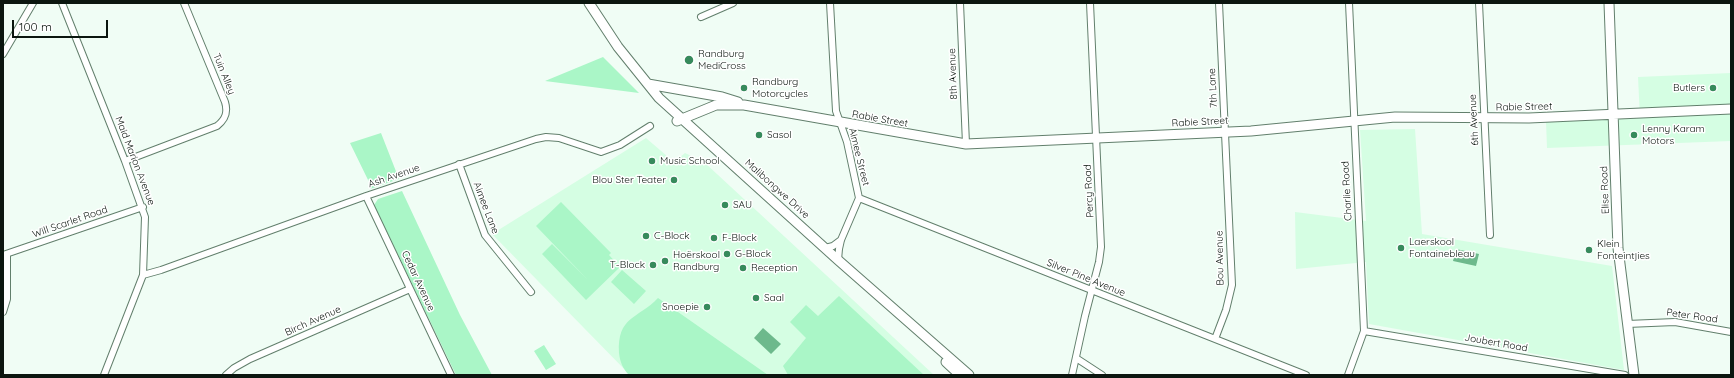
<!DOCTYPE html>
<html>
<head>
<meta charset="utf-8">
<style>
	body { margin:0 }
	#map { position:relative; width:1734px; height:378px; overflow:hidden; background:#f0fdf5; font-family:Quicksand,sans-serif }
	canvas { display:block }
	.frame { position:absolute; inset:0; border:4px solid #0b160f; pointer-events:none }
	.scale { position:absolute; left:12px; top:20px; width:96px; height:18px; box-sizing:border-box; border:2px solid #0b160f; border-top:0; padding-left:5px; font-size:12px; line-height:14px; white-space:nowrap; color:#0b160f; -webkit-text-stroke:3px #fff; paint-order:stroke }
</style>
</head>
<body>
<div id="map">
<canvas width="1734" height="378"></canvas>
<div class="frame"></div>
<div class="scale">100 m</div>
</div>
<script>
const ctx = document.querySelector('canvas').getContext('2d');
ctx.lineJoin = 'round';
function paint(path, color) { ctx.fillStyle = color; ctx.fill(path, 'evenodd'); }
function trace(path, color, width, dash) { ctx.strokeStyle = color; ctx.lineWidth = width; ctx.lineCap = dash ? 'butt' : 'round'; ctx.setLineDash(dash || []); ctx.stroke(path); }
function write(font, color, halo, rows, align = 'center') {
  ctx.font = font + ' Quicksand,sans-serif'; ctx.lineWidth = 3; ctx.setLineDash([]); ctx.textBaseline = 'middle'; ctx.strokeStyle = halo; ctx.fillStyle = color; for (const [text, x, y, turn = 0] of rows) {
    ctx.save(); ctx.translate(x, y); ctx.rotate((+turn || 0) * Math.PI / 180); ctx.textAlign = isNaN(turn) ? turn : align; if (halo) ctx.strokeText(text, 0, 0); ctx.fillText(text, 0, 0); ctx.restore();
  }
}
paint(new Path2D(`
	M1731 73V141L1547 148 1546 121 1640 118 1638 77Z
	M1415 129 1422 234 1612 266 1624 370 1369 324 1366 262 1296 269 1295 212 1366 221 1360 130Z
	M646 138 674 162 685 153 704 162 934 375H630L492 234Z`), '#d5fee3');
paint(new Path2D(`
	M603 57 639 93 545 81Z
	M381 133 399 179 370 189V184L350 143Z
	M402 191 460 315 492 375H456L374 205 378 199Z
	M561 202 611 253 609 255 620 267 586 300 542 254 552 244 588 280 536 226Z
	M622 270 646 291 634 304 611 282Z
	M839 296 924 375H788L783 366 806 338 790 322 806 305 818 316Z
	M658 298 768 375H629C623 369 620 362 619 353 617 316 638 319 658 298Z
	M544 345 556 364 546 370 534 351Z`), '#aaf6c7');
paint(new Path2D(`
	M1456 249 1479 254 1476 266 1453 261Z
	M763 328 781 344 771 354 754 338Z`), '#6db98c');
const street = new Path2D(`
	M62 3 125 161 145 217 143 275 104 375
	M830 3 836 111 847 142 859 198 841 240 839 249 838 260
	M960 3 966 144
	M1479 3 1490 235
	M701 17 733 3
	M3 54 33 3
	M125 161 217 126C226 119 228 112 225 102L184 3
	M459 164 485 235 531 292
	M366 196 451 375
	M859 198 1306 375
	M825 248 833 246 841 240
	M3 255 143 207
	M143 275 161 270 366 196 536 139 546 137 559 138 601 152 620 145 650 126
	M3 312 7 299V254
	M1627 324 1675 322 1731 332
	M1364 331 1625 375
	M1215 339 1226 310 1232 285 1219 3
	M1076 358 1102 375
	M226 375 234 368 250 359 410 289
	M1072 375 1085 316 1099 262 1101 247 1090 3
	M1348 375 1364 331 1349 3`);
const secondary = new Path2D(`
	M589 3 618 47 659 98 838 260 969 375
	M1609 3 1618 248 1634 375
	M648 84 722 97 738 102
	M677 121 716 105H744L966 144 1251 131 1395 117 1529 118 1731 109
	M946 362 960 375`);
trace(street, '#627f6c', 8);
trace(secondary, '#627f6c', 11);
trace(street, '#fff', 6);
trace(secondary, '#fff', 9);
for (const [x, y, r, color] of [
	[689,60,5,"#378a5c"],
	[744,88,4,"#378a5c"],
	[1713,88,4,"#378a5c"],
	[759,135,4,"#378a5c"],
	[1634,135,4,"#378a5c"],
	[652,161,4,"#378a5c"],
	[674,180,4,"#378a5c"],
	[725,205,4,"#378a5c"],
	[646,236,4,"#378a5c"],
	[714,238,4,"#378a5c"],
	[1401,248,4,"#378a5c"],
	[1589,250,4,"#378a5c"],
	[727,254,4,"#378a5c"],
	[665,261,4,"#378a5c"],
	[653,265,4,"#378a5c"],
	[743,268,4,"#378a5c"],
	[756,298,4,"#378a5c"],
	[707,307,4,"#378a5c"]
]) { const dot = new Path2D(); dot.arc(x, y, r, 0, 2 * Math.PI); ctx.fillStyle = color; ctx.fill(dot); trace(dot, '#fff', 1.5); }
write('10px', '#0b160f', '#fff', [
	["Randburg",698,54],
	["MediCross",698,66],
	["Randburg",752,82],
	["Motorcycles",752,94],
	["Butlers",1705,88,"right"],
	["Lenny Karam",1642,129],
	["Motors",1642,141],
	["Sasol",767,135],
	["Music School",660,161],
	["Blou Ster Teater",666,180,"right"],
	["SAU",733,205],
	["C-Block",654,236],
	["F-Block",722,238],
	["Laerskool",1409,242],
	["Fontainebleau",1409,254],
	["Klein",1597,244],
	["Fonteintjies",1597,256],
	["G-Block",735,254],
	["Hoërskool",673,255],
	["Randburg",673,267],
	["T-Block",645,265,"right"],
	["Reception",751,268],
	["Saal",764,298],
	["Snoepie",699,307,"right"]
], 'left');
write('10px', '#0b160f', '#fff', [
	["Tuin Alley",224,74,68],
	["8th Avenue",953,74,-92],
	["7th Lane",1213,88,-93],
	["Rabie Street",1524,107,-1],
	["Rabie Street",880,119,10],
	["6th Avenue",1474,120,-93],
	["Rabie Street",1200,122,-3],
	["Aimee Street",859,157,76],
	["Maid Marion Avenue",135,161,69],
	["Ash Avenue",394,176,-19],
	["Malibongwe Drive",777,189,42],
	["Elise Road",1605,190,-92],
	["Percy Road",1089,191,-93],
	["Charlie Road",1347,191,-93],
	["Aimee Lane",486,208,69],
	["Will Scarlet Road",70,222,-19],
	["Bou Avenue",1220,258,-91],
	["Silver Pine Avenue",1086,278,22],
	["Cedar Avenue",418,281,65],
	["Peter Road",1692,316,8],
	["Birch Avenue",313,321,-24],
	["Joubert Road",1496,343,10]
]);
</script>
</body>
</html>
